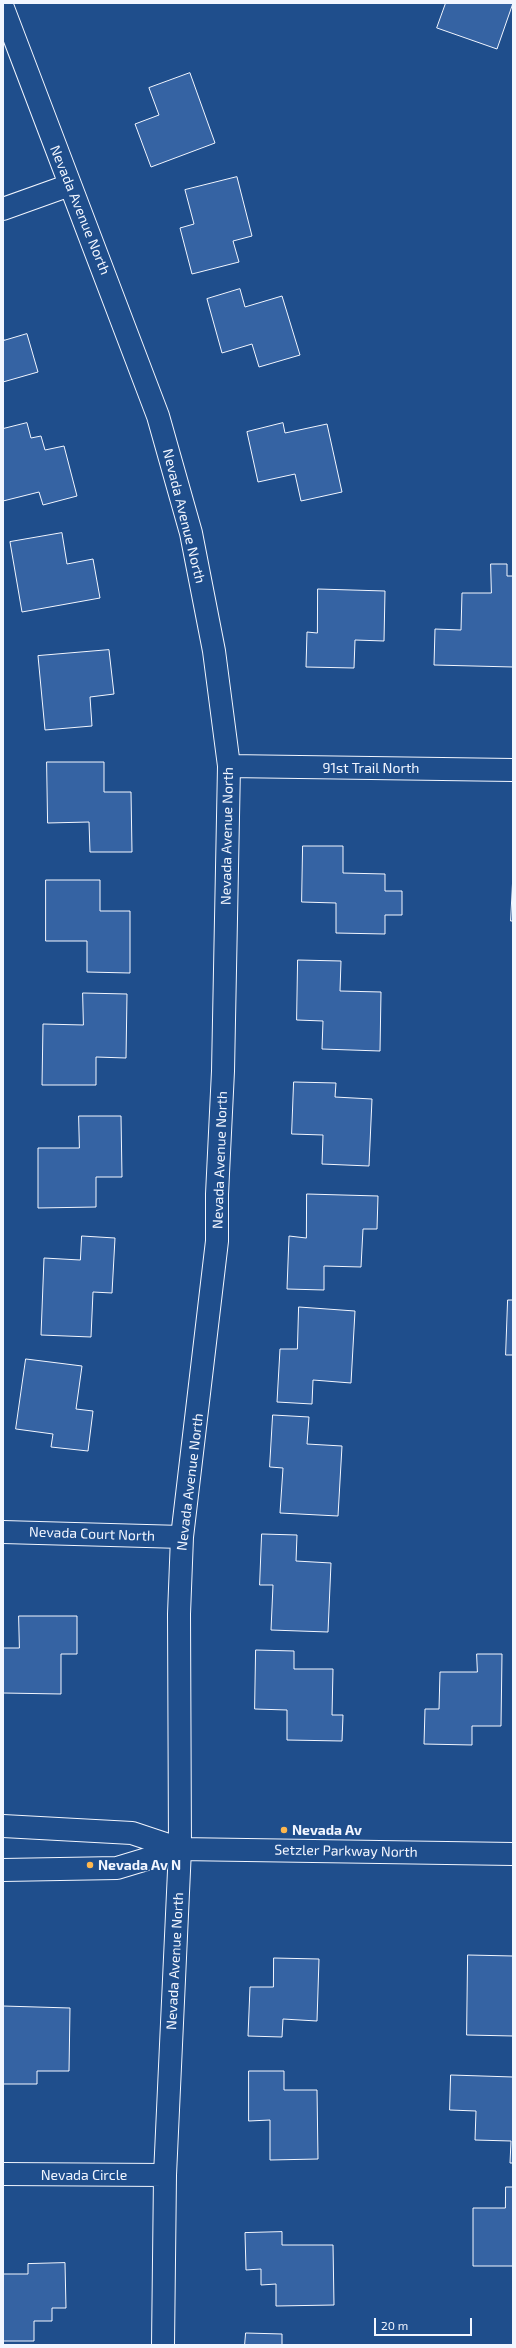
<!DOCTYPE html>
<html>
<head>
<meta charset="utf-8">
<style>
	body { margin:0 }
	#map { position:relative; width:516px; height:2348px; overflow:hidden; background:#1f4e8c; font-family:"Exo 2",sans-serif }
	canvas { display:block }
	.frame { position:absolute; inset:0; border:4px solid #f2f6ff; pointer-events:none }
	.scale { position:absolute; left:374px; top:2318px; width:98px; height:18px; box-sizing:border-box; border:2px solid #f2f6ff; border-top:0; padding-left:5px; font-size:12px; line-height:14px; white-space:nowrap; color:#f2f6ff; -webkit-text-stroke:3px #1f4e8c; paint-order:stroke }
</style>
</head>
<body>
<div id="map">
<canvas width="516" height="2348"></canvas>
<div class="frame"></div>
<div class="scale">20 m</div>
</div>
<script>
const ctx = document.querySelector('canvas').getContext('2d');
ctx.lineJoin = 'round';
function paint(path, color) { ctx.fillStyle = color; ctx.fill(path, 'evenodd'); }
function trace(path, color, width, dash) { ctx.strokeStyle = color; ctx.lineWidth = width; ctx.lineCap = dash ? 'butt' : 'round'; ctx.setLineDash(dash || []); ctx.stroke(path); }
function write(font, color, halo, rows, align = 'center') {
  ctx.font = font + ' "Exo 2",sans-serif'; ctx.lineWidth = 3; ctx.setLineDash([]); ctx.textBaseline = 'middle'; ctx.strokeStyle = halo; ctx.fillStyle = color; for (const [text, x, y, turn = 0] of rows) {
    ctx.save(); ctx.translate(x, y); ctx.rotate((+turn || 0) * Math.PI / 180); ctx.textAlign = isNaN(turn) ? turn : align; if (halo) ctx.strokeText(text, 0, 0); ctx.fillText(text, 0, 0); ctx.restore();
  }
}
const building = new Path2D(`
	M446 3H513L497 49 437 28Z
	M190 73 215 143 151 167 135 124 159 115 149 88Z
	M237 177 252 236 233 241 239 262 192 274 180 228 194 224 185 190Z
	M240 289 245 307 282 296 300 355 259 367 252 344 222 353 207 299Z
	M27 334 38 372 3 382V337L4 340Z
	M27 423 31 438 41 436 45 450 64 446 77 496 43 505 39 492 3 501V429Z
	M283 423 285 433 327 424 342 492 301 501 295 474 258 482 247 432Z
	M62 533 67 564 93 559 100 598 22 612 10 542Z
	M491 564H507V576H513V667L434 665 435 629 461 630 462 593H491Z
	M318 589 385 591 384 641 355 640 354 668 306 667 307 632 317 633Z
	M109 650 114 694 90 697 92 726 45 730 38 656Z
	M47 762H104V792H131L132 852H90L89 822 48 823Z
	M303 846H343V873L385 874V891H402V915H385V934L336 933V903L302 902Z
	M513 874V921H511Z
	M46 880H100V911H130V973L87 972V941H46Z
	M298 960 341 961 340 991 381 992 380 1051 322 1049 323 1021 297 1020Z
	M83 993 127 994 126 1058 96 1057V1085H42L43 1024 83 1025Z
	M294 1082 336 1083 335 1097 372 1099 369 1166 322 1164 323 1135 292 1134Z
	M79 1116H121L122 1177H96V1207L38 1208V1148H79Z
	M307 1194 378 1196 377 1229H363L361 1267 324 1266V1290L287 1289 289 1236 306 1238Z
	M82 1236 115 1238 112 1293 93 1292 91 1337 41 1335 44 1258 80 1260Z
	M508 1300H513V1355H506Z
	M299 1307 355 1311 351 1383 313 1380 312 1404 277 1402 280 1349H297Z
	M26 1359 82 1366 76 1409 93 1411 88 1451 51 1447 53 1434 16 1429Z
	M273 1415 309 1417 307 1444 342 1446 338 1516 280 1513 283 1468 270 1467Z
	M262 1534 297 1535 296 1561 331 1563 328 1632 271 1630 273 1585H260Z
	M19 1616H77V1654H61V1694L3 1693V1648H19Z
	M256 1650 294 1651V1669H333L332 1715H343L342 1741 287 1740V1710L255 1709Z
	M477 1654H502L501 1726H472V1745L424 1744 425 1709H439L440 1672H477Z
	M468 1955 513 1956V2036L467 2035Z
	M274 1958 319 1959 317 2021 283 2019 282 2037 248 2036 250 1987H273Z
	M3 2006 70 2008 69 2071H37V2084H3Z
	M249 2071H284V2090H317L318 2159 270 2160V2120L249 2121Z
	M451 2075 513 2077V2163H510L511 2141 475 2140 476 2111 450 2110Z
	M506 2187H513V2266H473V2208H505Z
	M282 2232V2245H333L334 2305 276 2306V2284L261 2285V2269L246 2270 245 2233Z
	M65 2263 66 2308H52V2321H34V2341H3V2274H28V2264Z
	M246 2333 282 2334V2345H245Z`);
paint(building, '#3563a3');
trace(building, '#f2f6ff', 1);
const minor = new Path2D(`
	M3 8 158 416 191 533 214 651 229 766 223 1071 217 1194V1241L182 1537 179 1614 180 1849 165 2175 163 2345
	M3 209 70 185
	M229 766 513 770
	M3 1532 182 1537
	M3 1826 132 1833 180 1849 513 1854
	M3 1870 117 1868 180 1849
	M3 2174 165 2175`);
trace(minor, '#f2f6ff', 24);
trace(minor, '#1f4e8c', 22);
for (const [x, y, r, color] of [
	[284,1830,4,"#ffb74d"],
	[90,1865,4,"#ffb74d"]
]) { const dot = new Path2D(); dot.arc(x, y, r, 0, 2 * Math.PI); ctx.fillStyle = color; ctx.fill(dot); trace(dot, '#1f4e8c', 1.5); }
write('14px', '#f2f6ff', '#1f4e8c', [
	["Nevada Avenue North",80,210,68],
	["Nevada Avenue North",184,516,76],
	["91st Trail North",371,768],
	["Nevada Avenue North",227,836,-89],
	["Nevada Avenue North",220,1160,-88],
	["Nevada Avenue North",190,1482,-83],
	["Nevada Court North",92,1534,2],
	["Setzler Parkway North",346,1851,1],
	["Nevada Avenue North",175,1961,-87],
	["Nevada Circle",84,2175]
]);
write('bold 14px', '#f2f6ff', '#1f4e8c', [
	["Nevada Av",292,1830],
	["Nevada Av N",98,1865]
], 'left');
</script>
</body>
</html>
